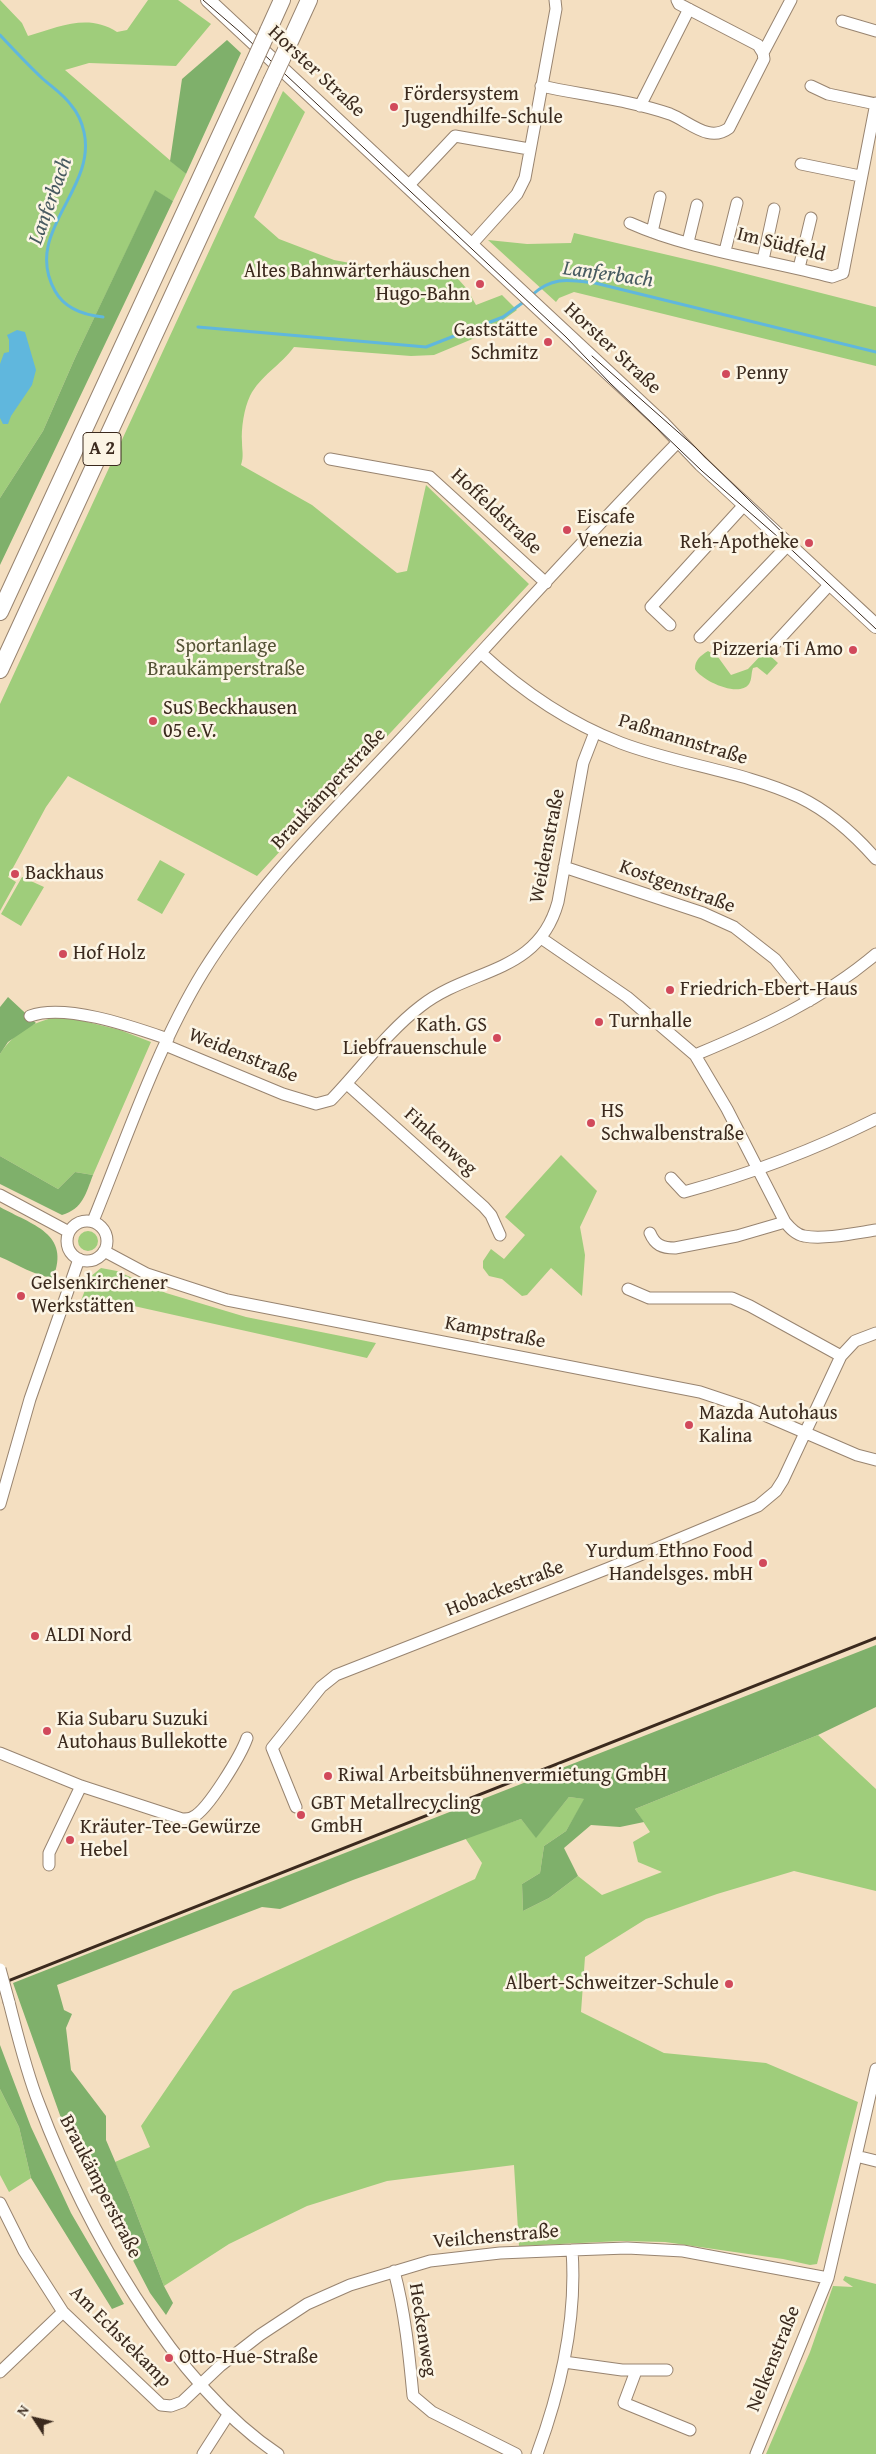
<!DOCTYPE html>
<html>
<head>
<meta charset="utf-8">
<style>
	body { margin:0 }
	#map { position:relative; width:876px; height:2454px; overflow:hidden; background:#f4dfc1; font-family:"Gentium Book Plus",serif }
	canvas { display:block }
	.north { position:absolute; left:10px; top:2394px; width:50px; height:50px; -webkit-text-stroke:4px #fcf5e5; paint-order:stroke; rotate:305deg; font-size:14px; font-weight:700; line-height:20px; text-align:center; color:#3b2a1e }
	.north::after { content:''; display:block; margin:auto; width:18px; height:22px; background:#3b2a1e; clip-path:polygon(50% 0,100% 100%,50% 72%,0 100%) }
</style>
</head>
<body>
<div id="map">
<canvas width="876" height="2454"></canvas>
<div class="north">N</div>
</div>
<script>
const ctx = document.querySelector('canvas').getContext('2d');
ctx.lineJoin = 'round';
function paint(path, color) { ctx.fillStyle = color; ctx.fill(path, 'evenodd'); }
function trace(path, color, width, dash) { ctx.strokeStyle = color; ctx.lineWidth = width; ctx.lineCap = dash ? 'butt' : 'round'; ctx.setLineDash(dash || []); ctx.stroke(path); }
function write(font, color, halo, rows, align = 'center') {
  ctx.font = font + ' "Gentium Book Plus",serif'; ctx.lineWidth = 5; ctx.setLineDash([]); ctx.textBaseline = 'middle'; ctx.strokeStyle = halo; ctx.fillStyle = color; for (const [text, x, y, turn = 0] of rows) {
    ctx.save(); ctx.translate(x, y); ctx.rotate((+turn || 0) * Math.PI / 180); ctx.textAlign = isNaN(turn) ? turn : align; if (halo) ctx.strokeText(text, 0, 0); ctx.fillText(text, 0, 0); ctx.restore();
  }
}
paint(new Path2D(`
	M0 0 22 23 28 36C59 27 88 13 117 32L127 30 148 0H178L211 24 176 66 89 63 65 70 186 174 173 201 155 191 75 358 43 431 0 498Z
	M283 91 305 112 254 217 279 239 334 260 366 266V276C394 278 425 280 451 271L467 289 476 305 502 295 517 310 482 335 434 355 411 356 294 347C281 365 260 376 250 396 244 408 241 429 242 442 242 451 244 456 241 465L312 505 397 573 407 571 426 485 529 584 257 876 68 776 46 807 8 877 16 882 0 911V704Z
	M574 233 715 266 876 307V366L574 292 559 298 556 302 488 240 527 244 571 243Z
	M708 651 718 657 731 675 748 669 765 651 778 663 767 675 757 667 753 668C751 673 752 680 749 684 739 698 702 681 695 669 695 660 700 656 708 651Z
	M160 860 185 874 162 914 137 900Z
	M22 877 44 887 21 926 1 914Z
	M63 1016 120 1030 151 1042 93 1175 75 1172 58 1189 0 1156V1054C15 1031 36 1020 63 1016Z
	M561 1155 597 1191 580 1227 585 1255 582 1296 551 1268 527 1295 522 1296 502 1279 489 1276 483 1268V1261L491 1249 504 1259 525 1235 505 1217Z
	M78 1241a10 10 0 1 1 20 0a10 10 0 1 1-20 0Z
	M101 1268 117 1271 166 1293 246 1317 376 1343 367 1358 98 1298 79 1306 90 1277Z
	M818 1735 876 1789V1891L794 1871 717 1894 646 1919 585 1957 581 2012 664 2053 766 2063 858 2102 817 2264 810 2265 783 2259 665 2242 621 2241 519 2246 514 2165 387 2181 307 2206 229 2244 164 2286 129 2194 115 2162 150 2147 141 2126 233 1991 475 1879 482 1863 465 1838 521 1819 536 1837 569 1797 585 1799 566 1831 544 1846 540 1873 522 1884 523 1911 549 1898 578 1876 602 1895 662 1872 638 1862 633 1842 650 1832 635 1809Z
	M0 2089 19 2127 31 2178 9 2192 0 2175Z
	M845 2276 876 2284V2454H766L810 2352 833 2286 853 2287 843 2280Z`), '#9fcd7b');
paint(new Path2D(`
	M227 40 241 53 186 174 170 161 182 79Z
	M155 190 173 201 0 565V498L43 431 75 358Z
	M8 997 36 1023 8 1042 0 1054V1007Z
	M0 1156 58 1189 75 1172 93 1175C86 1193 83 1209 62 1215L0 1184Z
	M0 1207C32 1225 71 1233 53 1278 35 1276 17 1264 0 1257Z
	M876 1645V1707L818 1735 635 1809 644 1822 620 1827 591 1825 564 1848 578 1876 549 1898 523 1911 522 1884 540 1873 544 1846 566 1831 584 1799 569 1797 536 1838 521 1819 353 1880 280 1909 262 1907 57 1985 64 2010 72 2014 66 2028 71 2070 106 2116V2140L129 2194 164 2286 173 2303 166 2315 150 2293 66 2132 13 1983Z
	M0 2045 31 2127 71 2213 124 2304 112 2309 31 2178 19 2127 0 2089Z`), '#7fb06b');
paint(new Path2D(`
	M17 330 25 332 36 370 32 385 11 416 8 424H3L0 418V364L4 353 9 352V340L7 335Z`), '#60b7dd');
trace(new Path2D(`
	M0 35C14 50 28 65 43 79 52 87 64 95 71 105 77 112 82 123 84 132 97 190 22 232 55 291 65 309 83 315 103 317
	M532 295C553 276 569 280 595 283L876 352
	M198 327 426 347 503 317 525 301`), '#60b7dd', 3);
const minor = new Path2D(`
	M842 21 876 31
	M763 53 791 0
	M541 86C583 95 629 100 670 114 690 122 709 143 729 128L764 59 763 53 758 45 679 4 677 0
	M811 86 828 94 876 104
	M640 106 689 9
	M801 164 860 176
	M408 186 455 136 529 149
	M630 223C690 250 768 260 832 277L843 273 876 103
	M652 232 660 197
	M688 242 697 205
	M471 245 517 194 525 178 556 9 555 0
	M725 251 737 203
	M763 260 774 209
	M799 268 811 218
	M330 459 430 477 546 583
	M670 625 651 607 745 504
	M700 637 789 544
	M771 648 830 584
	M481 653C523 692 567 722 621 743 679 765 743 771 799 797 828 811 855 835 876 859
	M564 867 703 913 734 927 775 959 809 1001
	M541 938 627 997 695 1055 727 1109 785 1222C790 1228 796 1235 804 1236 823 1240 856 1233 876 1230
	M30 1016C66 1003 133 1027 168 1039
	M165 1045 283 1094 316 1104 331 1100C361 1069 387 1032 421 1006 471 967 538 975 558 902L583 763 595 732
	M695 1055C758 1029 823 999 876 954
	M347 1084 484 1207 491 1215 500 1235
	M671 1178 684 1192C750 1174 814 1150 876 1119
	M0 1195 69 1232
	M93 1221C126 1140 157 1047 203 972 257 885 332 813 402 738 494 639 584 538 679 441
	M67 1241a20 20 0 1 1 40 0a20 20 0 1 1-40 0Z
	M650 1233C655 1245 662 1248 675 1248L737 1236 785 1222
	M104 1251 147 1274 227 1300 700 1392 748 1408 857 1455 876 1460
	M628 1289 649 1298H732L750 1306 841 1356
	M0 1504 30 1399 79 1259
	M0 1753 81 1786 182 1819C185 1819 190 1819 193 1817 208 1810 241 1755 247 1738
	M296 1807 272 1748 321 1687 336 1675 609 1568 758 1506 776 1491 783 1480 841 1356 855 1341 876 1333
	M49 1865V1853L81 1786
	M9 2002C18 2037 26 2071 39 2104 83 2221 172 2384 278 2454
	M856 2156 876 2161
	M0 2203 24 2251 63 2312 161 2405 171 2406 182 2402 220 2366 260 2335 307 2304 350 2285 430 2261 500 2253 572 2250 627 2248 683 2251 828 2278
	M394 2271C405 2312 409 2353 413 2396L432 2412 516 2454
	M564 2362 622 2370H667
	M636 2371 624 2403 690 2430
	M0 2372 63 2312
	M203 2454 228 2415
	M537 2454C561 2389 577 2319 572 2250
	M756 2454 828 2278 876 2069`);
const major = new Path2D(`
	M208 0 662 423 701 464 876 626`);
const highway = new Path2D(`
	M268 31 282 0
	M287 48 309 0
	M0 612 253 64
	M0 670 271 82`);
trace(minor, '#988470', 13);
trace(major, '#988470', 16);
trace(highway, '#988470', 18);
trace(minor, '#fff', 11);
trace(major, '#fff', 14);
trace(highway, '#fff', 16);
trace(new Path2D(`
	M203 0 240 32 566 337 610 383 702 471 778 537 876 629
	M592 356 695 447 793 543`), '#3b2a1e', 1);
trace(new Path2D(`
	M0 1984 876 1638`), '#3b2a1e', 3);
const minorBridge = new Path2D(`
	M0 1969 9 2002`);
const highwayBridge = new Path2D(`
	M253 64 268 31
	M271 82 287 48`);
trace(minorBridge, '#988470', 13, []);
trace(highwayBridge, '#988470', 18, []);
trace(minorBridge, '#fff', 11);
trace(highwayBridge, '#fff', 16);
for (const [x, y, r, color] of [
	[394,107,5,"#d1495b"],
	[480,284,5,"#d1495b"],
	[548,342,5,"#d1495b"],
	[726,374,5,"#d1495b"],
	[567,530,5,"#d1495b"],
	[809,543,5,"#d1495b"],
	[853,650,5,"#d1495b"],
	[153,721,5,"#d1495b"],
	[15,874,5,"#d1495b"],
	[63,954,5,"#d1495b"],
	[670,990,5,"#d1495b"],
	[599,1022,5,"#d1495b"],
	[497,1038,5,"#d1495b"],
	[591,1123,5,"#d1495b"],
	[21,1296,5,"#d1495b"],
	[689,1425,5,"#d1495b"],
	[763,1563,5,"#d1495b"],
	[35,1636,5,"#d1495b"],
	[47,1731,5,"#d1495b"],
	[328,1776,5,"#d1495b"],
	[301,1815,5,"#d1495b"],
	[70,1840,5,"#d1495b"],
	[729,1984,5,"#d1495b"],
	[169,2358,5,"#d1495b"]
]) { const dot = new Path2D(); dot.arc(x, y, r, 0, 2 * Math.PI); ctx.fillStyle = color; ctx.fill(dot); trace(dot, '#fcf5e5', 2); }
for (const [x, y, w] of [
	[102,449,38]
]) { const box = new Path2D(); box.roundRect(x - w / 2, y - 16.5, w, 33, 4); ctx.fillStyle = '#fcf5e5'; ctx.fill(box); trace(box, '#3b2a1e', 1); }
write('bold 19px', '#3b2a1e', null, [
	["A 2",102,449]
]);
write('20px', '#3b2a1e', '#fcf5e5', [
	["Horster Straße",316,72,43],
	["Im Südfeld",781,245,14],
	["Horster Straße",612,349,43],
	["Hoffeldstraße",496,512,43],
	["Paßmannstraße",683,740,17],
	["Braukämperstraße",329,789,-47],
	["Weidenstraße",548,846,-79],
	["Kostgenstraße",677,887,20],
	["Weidenstraße",243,1056,22],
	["Finkenweg",440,1142,42],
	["Kampstraße",495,1333,11],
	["Hobackestraße",505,1589,-21],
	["Braukämperstraße",100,2187,63],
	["Veilchenstraße",496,2237,-5],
	["Heckenweg",422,2330,81],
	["Am Echstekamp",120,2337,45],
	["Nelkenstraße",774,2359,-68]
]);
write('20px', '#3b2a1e', '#fcf5e5', [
	["Fördersystem",404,95],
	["Jugendhilfe-Schule",404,118],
	["Altes Bahnwärterhäuschen",470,272,"right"],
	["Hugo-Bahn",470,295,"right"],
	["Gaststätte",538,331,"right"],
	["Schmitz",538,354,"right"],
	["Penny",736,374],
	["Eiscafe",577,518],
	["Venezia",577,541],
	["Reh-Apotheke",799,543,"right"],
	["Pizzeria Ti Amo",843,650,"right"],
	["SuS Beckhausen",163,709],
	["05 e.V.",163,732],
	["Backhaus",25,874],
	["Hof Holz",73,954],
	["Friedrich-Ebert-Haus",680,990],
	["Turnhalle",609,1022],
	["Kath. GS",487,1026,"right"],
	["Liebfrauenschule",487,1049,"right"],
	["HS",601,1112],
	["Schwalbenstraße",601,1135],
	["Gelsenkirchener",31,1284],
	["Werkstätten",31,1307],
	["Mazda Autohaus",699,1414],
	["Kalina",699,1437],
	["Yurdum Ethno Food",753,1552,"right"],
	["Handelsges. mbH",753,1575,"right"],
	["ALDI Nord",45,1636],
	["Kia Subaru Suzuki",57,1720],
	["Autohaus Bullekotte",57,1743],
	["Riwal Arbeitsbühnenvermietung GmbH",338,1776],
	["GBT Metallrecycling",311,1804],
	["GmbH",311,1827],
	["Kräuter-Tee-Gewürze",80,1828],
	["Hebel",80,1851],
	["Albert-Schweitzer-Schule",719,1984,"right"],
	["Otto-Hue-Straße",179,2358]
], 'left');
write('20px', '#545335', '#fcf5e5', [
	["Sportanlage",226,647],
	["Braukämperstraße",226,670]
]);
write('italic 21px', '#485b61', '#fcf5e5', [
	["Lanferbach",51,201,-70],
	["Lanferbach",608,275,8]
]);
</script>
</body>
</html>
